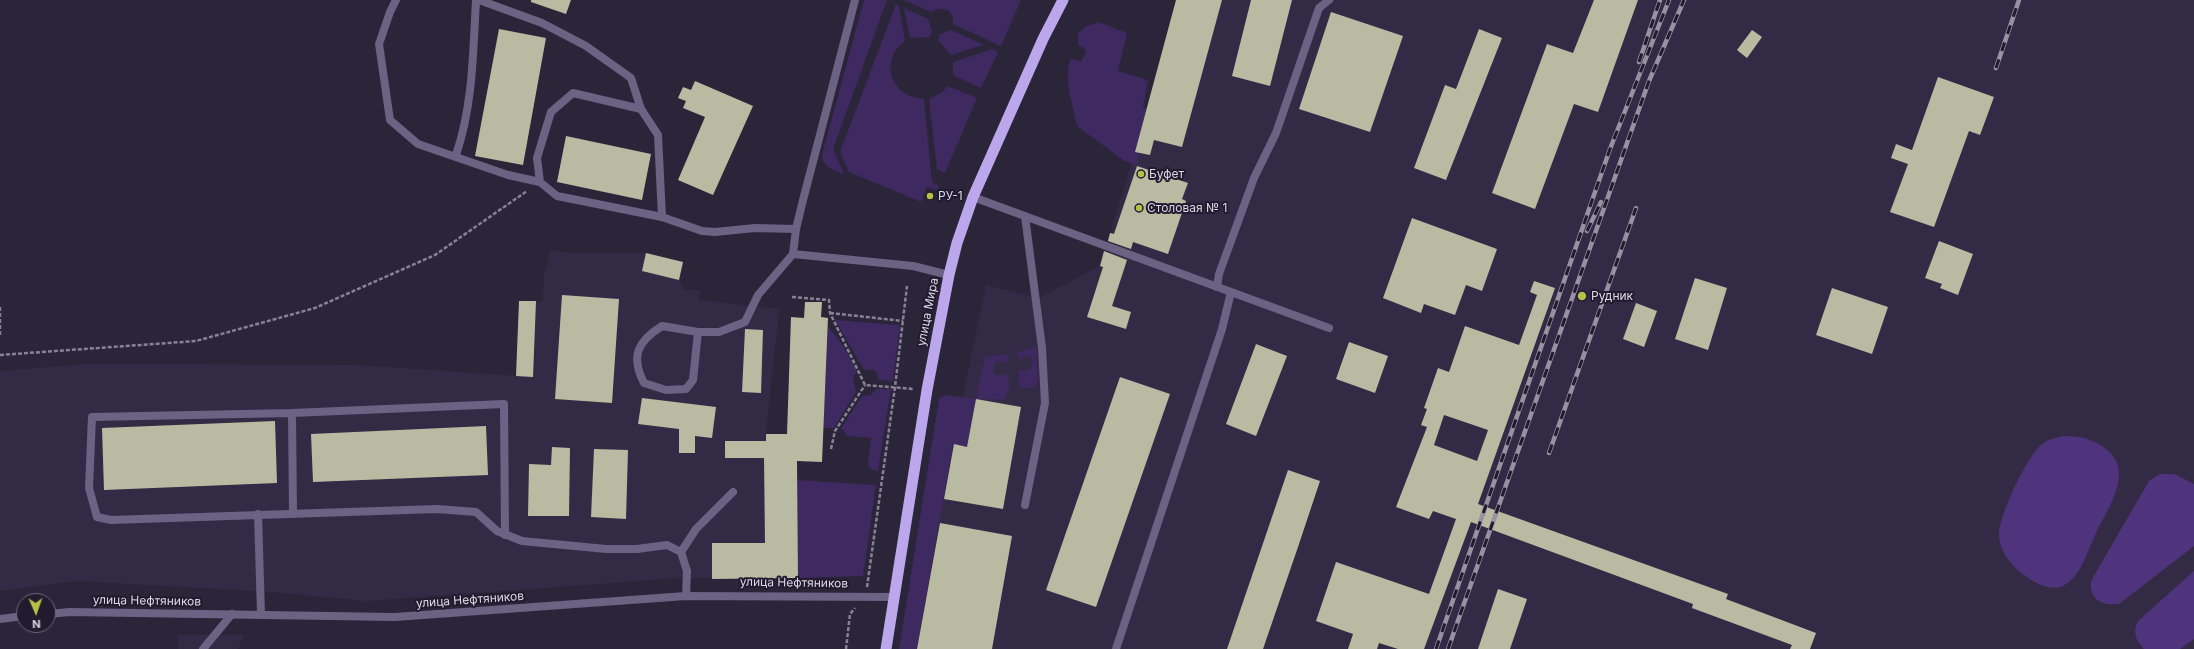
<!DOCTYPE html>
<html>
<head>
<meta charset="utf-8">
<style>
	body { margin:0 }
	#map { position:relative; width:2194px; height:649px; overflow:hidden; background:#2b2539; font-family:Inter,sans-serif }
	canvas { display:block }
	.north { position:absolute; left:16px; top:593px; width:40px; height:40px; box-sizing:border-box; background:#221b2f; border:1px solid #6c6778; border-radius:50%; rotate:178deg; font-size:11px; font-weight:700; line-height:16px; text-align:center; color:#dcd8e6 }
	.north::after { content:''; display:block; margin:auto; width:14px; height:18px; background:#b8c147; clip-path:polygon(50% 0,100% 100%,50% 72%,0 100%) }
</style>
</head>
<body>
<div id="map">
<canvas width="2194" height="649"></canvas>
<div class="north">N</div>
</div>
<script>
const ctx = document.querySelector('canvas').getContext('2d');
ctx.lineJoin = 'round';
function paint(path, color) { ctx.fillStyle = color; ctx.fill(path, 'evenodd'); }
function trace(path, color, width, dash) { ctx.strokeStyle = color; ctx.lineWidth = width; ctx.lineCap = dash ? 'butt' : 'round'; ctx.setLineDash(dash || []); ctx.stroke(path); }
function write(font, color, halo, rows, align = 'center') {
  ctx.font = font + ' Inter,sans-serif'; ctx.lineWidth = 4; ctx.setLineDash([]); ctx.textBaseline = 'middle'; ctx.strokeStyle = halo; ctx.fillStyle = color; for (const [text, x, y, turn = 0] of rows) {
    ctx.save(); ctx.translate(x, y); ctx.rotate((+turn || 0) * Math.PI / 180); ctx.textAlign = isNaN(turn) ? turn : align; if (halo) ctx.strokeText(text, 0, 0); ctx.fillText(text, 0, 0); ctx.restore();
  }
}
paint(new Path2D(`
	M1176 0H2194V649H917L953 445 986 285 1039 298 1100 266 1135 152Z
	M551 250 570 253H646L683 262 679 280 684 290H700L698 300 779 309 765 442 797 461 798 578H679L366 601 272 592 78 581 0 591V371L86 364 358 365 516 376 519 301H543L544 276Z
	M178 635H244L238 649H178Z`), '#332b45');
paint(new Path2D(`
	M864 0H887L833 149 844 174C833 170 823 167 822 155Z
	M904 0H1021L1001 46 953 24C955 10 942 5 931 12Z
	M896 4 899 6 905 41C878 61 891 97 924 99L932 182 939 186 937 190 927 187 921 202 849 172 840 152Z
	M904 8 928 19 932 31 930 37 910 38Z
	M1099 22 1127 33 1118 71 1148 80 1143 107 1147 109 1137 166 1123 160 1077 126C1073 105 1063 78 1071 58L1081 62 1087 50 1078 45V34L1085 27Z
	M951 30 984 45 951 55 938 40 940 34Z
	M992 49 998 52 981 88 953 75V62Z
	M948 86 977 98 945 173 937 169 929 99 942 92Z
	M835 320 900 325 893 381 879 380 875 370H864Z
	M828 327 840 341 857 371 853 377 856 392 834 428H823Z
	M1036 347 1038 382 1032 388 1019 387 1018 371 1030 370 1033 360 1031 357 1027 356 1019 359 1017 352Z
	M1009 354 1007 363 1001 361 995 363 993 373C998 376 1002 376 1007 373L1010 386 1004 400 976 399 967 447 953 445 917 649H899L939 399 945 395 976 399 985 357Z
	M877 389H891L878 471 871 469 868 464 871 438 847 436 841 428 862 396 870 395Z
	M797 480 876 485 863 576 798 578Z`), '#3e2961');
paint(new Path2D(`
	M2064 436C2079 436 2094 439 2106 449 2135 471 2108 508 2096 533 2088 550 2081 577 2063 586 2051 592 2033 582 2024 575 2012 567 1999 550 1999 535 1999 515 2026 458 2041 445 2048 439 2055 438 2064 436Z
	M2160 474H2174L2194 484V546L2119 604C2103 606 2089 600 2091 581L2149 481Z
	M2194 571V639L2180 649H2144C2136 641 2132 631 2138 621Z`), '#4f337c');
paint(new Path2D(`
	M531 0H571L566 14 531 2Z
	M1176 0H1222L1182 147 1154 140 1150 155 1135 152Z
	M1251 0H1292L1270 86 1232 76Z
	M1594 0H1638L1598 112 1574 104 1535 209 1492 193 1547 44 1573 53Z
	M1331 12 1403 36 1370 132 1299 109Z
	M499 29 546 38 523 165 475 156Z
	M1479 29 1502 38 1446 180 1414 168 1445 85 1456 89Z
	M1752 30 1762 37 1747 58 1737 50Z
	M1938 77 1994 97 1980 135 1969 131 1934 227 1890 212 1908 164 1891 158 1896 144 1912 150Z
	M695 81 753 106 713 195 678 180 705 117 683 108 686 101 678 98 683 87 691 90Z
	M566 136 651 154 642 200 557 182Z
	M1137 166 1188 183 1182 199 1186 201 1168 254 1133 242 1131 249 1108 241 1110 233 1114 234Z
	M1412 218 1497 249 1482 291 1466 285 1455 315 1424 304 1421 313 1383 298Z
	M1939 241 1973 254 1958 295 1940 288 1942 284 1925 278Z
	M1104 251 1127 260 1112 306 1131 312 1126 329 1087 317 1103 267 1100 266Z
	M646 253 683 262 679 280 642 271Z
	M1695 278 1727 288 1708 350 1675 339Z
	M1534 281 1555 288 1478 504 1728 594 1726 599 1816 633 1810 649H1790L1792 645 1692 608 1693 604 1471 522 1424 649H1398L1379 643 1377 649H1348L1353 634 1316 621 1336 562 1429 594 1456 519 1433 511 1429 519 1396 507 1427 427 1421 425 1427 409 1424 408 1438 368 1449 372 1465 326 1519 345 1537 295 1530 292ZM1444 415 1488 430 1477 461 1434 445Z
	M1832 288 1888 307 1872 354 1816 335Z
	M562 295 619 299 612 403 555 399Z
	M519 301H536L533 377 516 376Z
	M805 302H822L821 317 828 318 822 462 797 461 798 578 712 579V543H765L764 458H725V441H766V434H787L791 317 804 318Z
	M1636 303 1657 311 1644 347 1623 339Z
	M745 329 763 330 761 393 742 392Z
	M1349 342 1388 356 1375 393 1336 379Z
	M1256 344 1287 356 1256 436 1226 424Z
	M1120 377 1170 394 1096 607 1046 590Z
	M642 398 716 407 712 438 695 436V453H679V429L638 424Z
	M976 399 1021 407 1003 509 944 499 954 444 967 447Z
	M275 421 277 483 104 490 102 428Z
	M486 426 488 475 313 482 311 434Z
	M552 447 570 448 569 516H528L529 464 551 465Z
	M594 449 628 450 626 519 591 517Z
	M1288 470 1320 481 1298 547 1263 649H1227Z
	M940 523 1012 536 992 649H917Z
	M1498 589 1527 599 1510 649H1478Z`), '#b8bba1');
trace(new Path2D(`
	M792 297 829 300 830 313 865 385 914 389
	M0 307V335
	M830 313 903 321
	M0 355 196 341 315 308 435 255 527 191
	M831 449 835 431 865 385
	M867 587 895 387 907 286
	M846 649 850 614 855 608`), '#888394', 2.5, [4, 2]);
trace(new Path2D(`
	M396 0 390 12 379 44 390 120 418 144 508 175 540 182
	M479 0 542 23 586 46 631 78 641 109 658 135 662 217 702 231 715 232 755 228 796 229
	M855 0 802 204 796 229 793 254 913 266 949 275
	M641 109 573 93 551 112 537 158 540 182 557 196 662 217
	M456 155C473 105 473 53 476 0
	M973 197 1329 328
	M1025 216 1042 348 1045 403 1025 505
	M1217 287 1219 274 1254 178 1276 133 1319 8 1329 0
	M698 332 693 380 686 389 666 390 644 383C630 356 638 341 662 326L698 332H719L745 322 758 295 793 254
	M292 413 293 513
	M258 514 261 614
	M505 535 504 404 292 413 92 417 89 488 97 517 111 520 437 509 476 512 497 531 522 541 606 549H637L667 545 681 552 687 571 686 596
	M681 552 696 529 733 492
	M203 649 232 614
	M1116 649 1222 329 1231 292`), '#6c6284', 8);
trace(new Path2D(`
	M48 614 70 612 395 617 686 596 894 597
	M0 619 24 616`), '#6c6284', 8);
trace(new Path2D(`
	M886 649 927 390 949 275 957 243 973 197 1043 39 1063 0`), '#bca7ec', 11);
const rail = new Path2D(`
	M1639 62 1660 0
	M1996 68 2019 0
	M1587 231 1601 202
	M1549 453 1636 208
	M1436 649 1610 149 1669 0
	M1448 649 1649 81 1684 0`);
trace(rail, '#9792a2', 4.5);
trace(rail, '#221b2f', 3, [9]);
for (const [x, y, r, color] of [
	[1141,174,4,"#b8c147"],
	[930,196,4,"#b8c147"],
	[1139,208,4,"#b8c147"],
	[1582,296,5,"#b8c147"]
]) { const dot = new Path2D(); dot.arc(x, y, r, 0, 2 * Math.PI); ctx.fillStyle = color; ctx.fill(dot); trace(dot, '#221b2f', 1.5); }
write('12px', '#dcd8e6', '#221b2f', [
	["Буфет",1149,174],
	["РУ-1",938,196],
	["Столовая № 1",1147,208],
	["Рудник",1591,296]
], 'left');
write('12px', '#dcd8e6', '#221b2f', [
	["улица Мира",928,312,-79],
	["улица Нефтяников",794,583,1],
	["улица Нефтяников",470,600,-4],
	["улица Нефтяников",147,601,1]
]);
</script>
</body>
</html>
